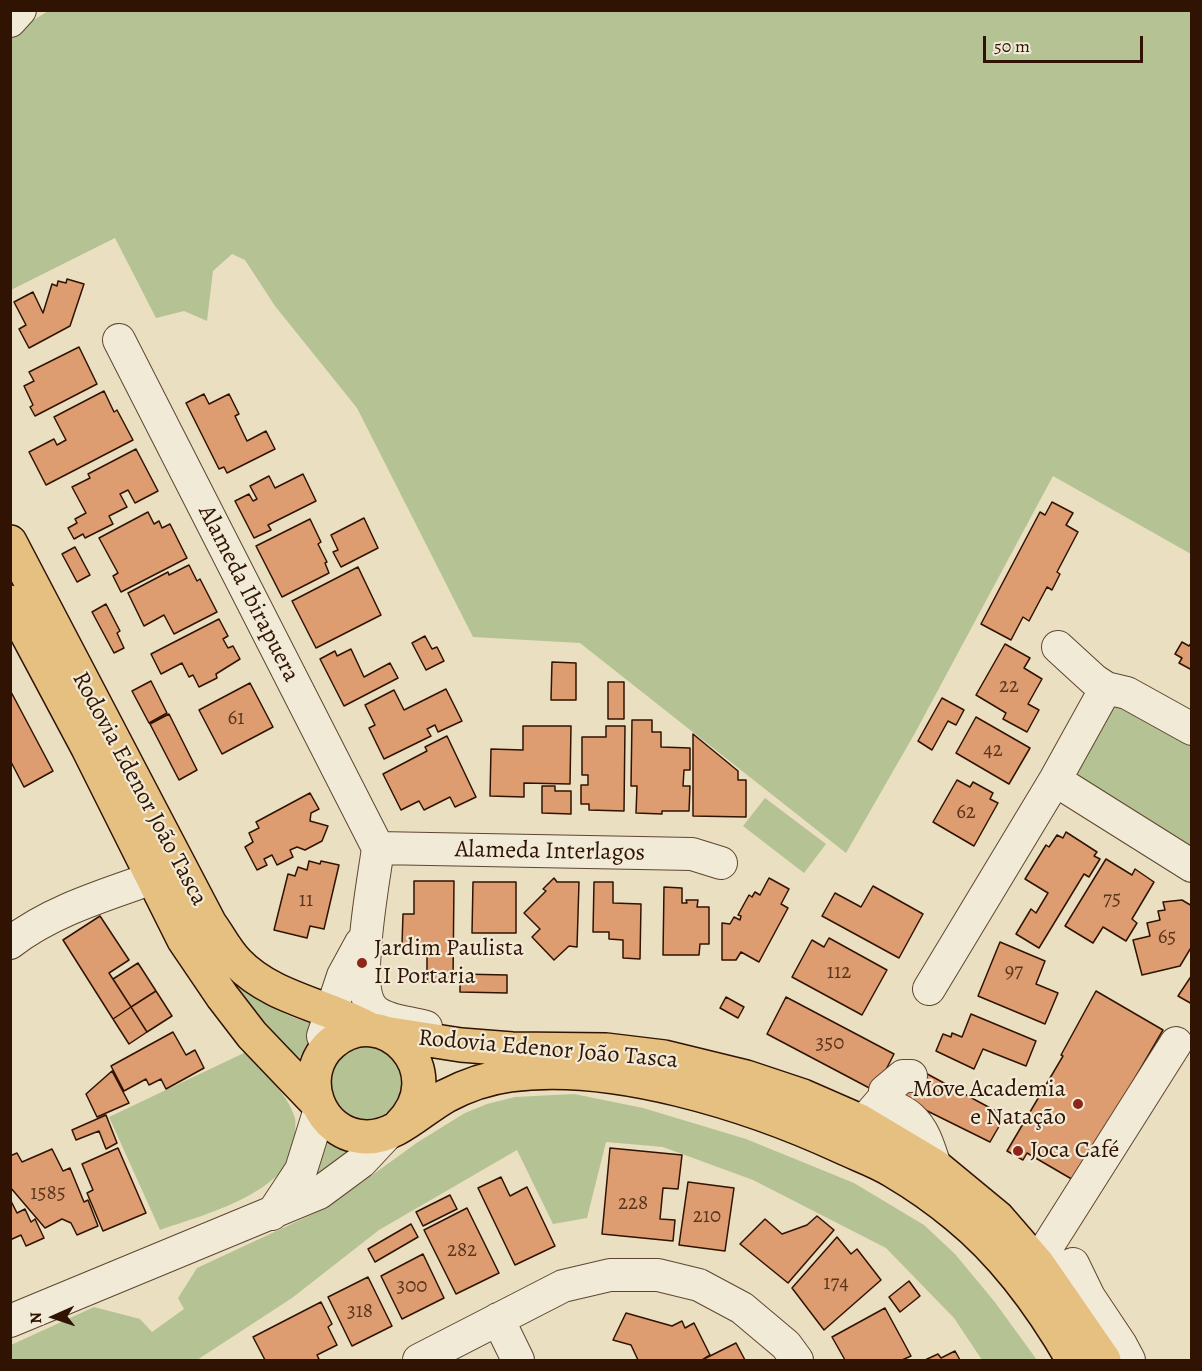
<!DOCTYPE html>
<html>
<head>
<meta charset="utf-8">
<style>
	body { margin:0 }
	#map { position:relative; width:1202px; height:1371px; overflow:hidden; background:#eadfc0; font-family:Alegreya,serif }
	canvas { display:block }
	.frame { position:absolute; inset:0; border:12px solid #301303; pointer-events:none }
	.north { position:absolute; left:24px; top:1287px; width:60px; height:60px; -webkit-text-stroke:4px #f1ead6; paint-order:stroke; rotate:267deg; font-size:16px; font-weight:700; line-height:24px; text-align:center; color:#301303 }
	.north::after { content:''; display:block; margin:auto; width:21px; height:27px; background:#301303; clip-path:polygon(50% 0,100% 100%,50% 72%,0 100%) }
	.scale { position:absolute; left:983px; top:36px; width:160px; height:27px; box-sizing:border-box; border:3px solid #301303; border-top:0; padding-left:8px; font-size:18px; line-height:21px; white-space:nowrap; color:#301303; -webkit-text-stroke:4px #f1ead6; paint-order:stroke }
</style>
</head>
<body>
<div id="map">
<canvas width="1202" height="1371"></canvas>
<div class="frame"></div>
<div class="north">N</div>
<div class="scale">50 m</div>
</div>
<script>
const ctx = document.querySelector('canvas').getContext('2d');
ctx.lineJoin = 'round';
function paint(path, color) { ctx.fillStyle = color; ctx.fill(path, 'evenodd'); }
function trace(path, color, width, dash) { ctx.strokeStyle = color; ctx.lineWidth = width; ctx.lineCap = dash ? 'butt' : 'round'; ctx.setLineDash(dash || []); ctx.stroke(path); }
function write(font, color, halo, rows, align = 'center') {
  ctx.font = font + ' Alegreya,serif'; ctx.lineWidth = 4.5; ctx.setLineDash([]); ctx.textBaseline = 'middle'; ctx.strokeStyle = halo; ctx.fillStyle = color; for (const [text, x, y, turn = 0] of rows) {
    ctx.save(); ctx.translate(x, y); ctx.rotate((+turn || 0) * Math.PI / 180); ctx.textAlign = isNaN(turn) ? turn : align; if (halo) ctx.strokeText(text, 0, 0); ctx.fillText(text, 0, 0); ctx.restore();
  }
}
paint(new Path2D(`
	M50 10 1191 11V554L1053 476 915 733 846 853 580 643 473 637 357 408 275 306 245 260 232 254 213 271 207 321 184 311 156 318 115 238 11 290 10 34Z
	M1117 704 1191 740V855L1083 787 1077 775 1075 760 1105 709Z
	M765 798 826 844 804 873 743 826Z
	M227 971C254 996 280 1017 317 1024L298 1061 221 977Z
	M375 1042 403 1062V1105L374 1125 339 1116 326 1071 339 1050Z
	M246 1052C264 1072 287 1093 295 1118 296 1124 295 1131 295 1137 295 1192 202 1215 160 1230L109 1117Z
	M574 1094 643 1108 746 1139 854 1183 924 1225 955 1254 994 1301 1037 1360H982L954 1318 886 1248 753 1180 663 1147 606 1142 587 1218 553 1224 517 1150 379 1230 292 1298 197 1360H11V1345L94 1307 140 1319 152 1332 184 1309 178 1298 197 1268 328 1207 418 1142 465 1113 487 1104 515 1097Z
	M323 1135 335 1147 356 1151 313 1179Z`), '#b5c294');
const building = new Path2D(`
	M67 279 84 284 70 326 29 348 19 329 26 325 14 302 33 292 43 313 52 284 57 286 58 281 66 283Z
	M79 347 97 384 35 416 30 407 33 405 24 386 34 381 29 372Z
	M104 391 114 412 117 410 133 440 46 485 29 452 54 439 57 445 66 440 54 417Z
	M204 394 209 404 229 394 239 414 235 416 247 441 266 431 275 449 227 473 224 467 219 469 186 403Z
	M136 449 158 491 135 503 128 490 120 494 127 507 109 516 113 524 85 538 83 534 74 539 68 528 77 523 75 519 86 513 72 487 90 478 88 474Z
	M303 474 316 501 268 525 271 530 254 538 235 501 249 494 253 501 257 499 250 486 269 476 275 488Z
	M1052 502 1073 513 1066 525 1078 532 1057 572 1060 574 1052 590 1047 587 1029 621 1023 617 1011 640 981 624 1040 512 1045 515Z
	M148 512 154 524 159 521 162 528 170 524 187 558 121 592 113 576 118 573 99 538Z
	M364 518 378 548 341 567 333 552 338 550 331 535Z
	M310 519 321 542 318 544 327 562 325 563 329 573 282 597 256 546Z
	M75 547 90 575 77 582 62 554Z
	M189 565 197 581 200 579 217 612 174 634 164 615 144 626 128 593 168 572 169 575Z
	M358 567 381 615 316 648 292 601Z
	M106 604 120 631 117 633 124 648 114 653 92 612Z
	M219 619 228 636 223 639 228 648 233 646 240 659 216 674 217 678 199 687 193 675 189 677 182 663 161 674 151 654Z
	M425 636 432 649 437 647 444 661 426 670 412 643Z
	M1182 642 1189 646 1192 642V670L1179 663 1182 658 1175 654Z
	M1005 644 1030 658 1024 668 1042 679 1028 704 1039 710 1027 732 1003 719 1006 713 976 695Z
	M351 649 364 677 390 663 398 678 344 706 320 659 335 651 337 656Z
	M552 662 576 663V700H551Z
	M151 681 167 713 149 723 132 691Z
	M608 682H624V719H608Z
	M250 683 273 727 222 754 199 710Z
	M446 689 462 721 438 732 435 725 427 729 431 736 384 759 369 728 375 725 365 705 394 690 404 710Z
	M10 690 53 771 24 787 10 760Z
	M942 698 964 710 956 725 948 721 932 750 918 741Z
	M169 714 197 770 179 780 150 724Z
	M976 717 1030 748 1009 784 956 753Z
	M632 720H652V732H661V747L690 748V770H684L683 786H690L689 811H662V814L636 813 637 786H631Z
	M523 726H571L570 784 524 783V797L490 796 491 749 523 750Z
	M606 726H625L624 811 589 810V804H581V785H588V775H582V737H606Z
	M693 734 738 771V780H746V817L693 816Z
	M447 736 476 797 455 807 450 797 424 810 419 801 401 810 383 774 427 751 425 747Z
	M957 780 970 787 973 782 993 793 990 799 998 803 974 846 933 822Z
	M542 786H555V791H571V814L542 813Z
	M310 793 319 809 311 813 310 821 328 826 322 841 305 850 297 847 290 850 293 857 277 865 272 855 264 859 267 865 257 870 245 847 253 842 249 833 259 828 256 822Z
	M1066 832 1097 852 1094 856 1100 859 1089 877 1084 874 1039 948 1016 934 1031 909 1036 913 1048 893 1025 879 1046 845 1049 847 1057 835 1063 838Z
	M1106 859 1132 875 1135 869 1154 882 1132 919 1137 923 1126 941 1103 927 1093 943 1065 926Z
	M309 861 320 864 321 861 339 865 324 929 310 926 307 938 274 930 288 874 295 876 298 867 307 870Z
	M554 878 557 882H579L577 947 569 946 554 960 532 937 540 929 524 913 546 891 543 889Z
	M769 878 789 889 781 904 788 908 759 962 741 952 736 960H722V923L730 924 734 917 740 920 741 916 738 915 749 895 752 897 755 892 760 895Z
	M414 881H454L453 982H427V945H402L403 914H414Z
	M473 882H516V933H472Z
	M594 882H613V903L641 904 640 959 623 958V940L609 939V932H593Z
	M873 886 923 914 899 958 822 916 835 893 861 907Z
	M664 887 682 888V903H687L686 900H698L697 907H709V944H700L699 955H663Z
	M1182 900 1192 906V946L1180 966 1142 975 1133 940 1150 936 1147 923 1160 920 1158 911 1165 910 1163 902Z
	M100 916 129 960 109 973 131 1007 113 1019 63 940Z
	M829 938 887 970 862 1015 792 977 812 940 824 947Z
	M1000 942 1045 961 1036 984 1058 993 1045 1024 978 996Z
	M138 963 156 991 131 1007 113 979Z
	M460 974 507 975V993L460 992Z
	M1192 975V1004L1178 996Z
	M156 991 172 1016 147 1032 131 1007Z
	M1096 991 1163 1030 1075 1181 1027 1153 1023 1160 1007 1151 1063 1056 1061 1055Z
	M726 997 744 1007 738 1018 720 1008Z
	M786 997 894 1054 875 1091 767 1034Z
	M131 1007 147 1032 129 1044 113 1019Z
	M971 1014 1036 1041 1026 1066 983 1049 974 1069 936 1051 943 1034 951 1037 952 1033 962 1037Z
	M173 1032 186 1055 195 1050 204 1068 166 1089 161 1079 149 1085 146 1079 124 1091 111 1066Z
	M920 1070 1005 1116 990 1142 895 1095Z
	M112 1071 129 1103 97 1117 86 1094Z
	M106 1115 117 1143 106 1149 99 1131 76 1140 72 1130Z
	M118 1148 146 1213 103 1231 87 1193 93 1190 82 1164Z
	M610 1148 682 1155 678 1189 663 1188 660 1219 675 1220 673 1241 602 1234Z
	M52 1149 63 1171 70 1168 84 1202 88 1200 98 1226 77 1235 71 1223 62 1219 45 1228 10 1187V1156L17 1153 22 1162Z
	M501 1177 510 1196 527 1187 555 1246 515 1265 478 1188Z
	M688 1182 734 1188 725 1251 679 1245Z
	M450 1195 457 1209 423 1226 416 1212Z
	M10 1199 17 1213 25 1209 31 1222 35 1219 44 1238 26 1246 21 1235 10 1240Z
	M467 1208 499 1273 456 1294 424 1230Z
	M817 1216 834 1230 788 1283 740 1244 765 1219 782 1234 807 1225Z
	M411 1224 418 1237 375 1262 368 1249Z
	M837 1237 851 1254 857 1249 881 1280 824 1330 792 1288Z
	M423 1254 444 1298 402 1319 381 1276Z
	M368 1277 392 1326 352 1346 328 1297Z
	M909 1281 920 1296 900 1312 889 1297Z
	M321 1302 332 1324 328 1327 337 1345 317 1355 319 1359 316 1360H265L253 1337Z
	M885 1308 911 1356 902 1360H845L832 1337Z
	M626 1313 672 1326 682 1321 685 1328 694 1323 710 1355 702 1360H638L631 1345 613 1340Z
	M736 1343 745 1360H705L704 1359Z
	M955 1351 960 1360H925L938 1354 941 1358Z`);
paint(building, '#dd9d71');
trace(building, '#301303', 1.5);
const minor = new Path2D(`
	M10 21 20 10
	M119 340 378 848
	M1058 647 1094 680 1106 688 1127 693 1192 729
	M1055 780 1192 866
	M378 848 692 854 721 863
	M378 848C374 880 352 989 374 1010 387 1022 410 1022 426 1027
	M10 943C51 911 105 895 153 878
	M929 989 1055 780 1106 688
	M323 1036 343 976 361 943
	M884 1098C893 1110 902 1109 911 1118 925 1131 929 1148 935 1166
	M872 1112 884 1098 885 1091 903 1076H911
	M272 1214 301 1170 320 1109
	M1037 1263 1176 1043
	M1046 1275 1073 1264 1089 1297 1121 1345 1129 1360
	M498 1319 518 1360
	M10 1321 319 1193 361 1162 389 1132
	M419 1360 563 1286 610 1275H658L699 1285 742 1308 786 1345 797 1360`);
const major = new Path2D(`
	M10 542 210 924C219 936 226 951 237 962 272 999 328 1005 371 1030
	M10 602 88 748 184 940 222 996 252 1035 317 1103
	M384 1033 461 1045 512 1049 606 1050 664 1057 746 1077 803 1096 858 1120 935 1166 998 1218 1037 1263 1104 1360
	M399 1126C454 1072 383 999 332 1043 296 1074 318 1137 367 1137 396 1137 421 1110 446 1096 465 1086 488 1078 510 1075 612 1061 749 1104 842 1147 859 1155 877 1161 893 1171 915 1184 938 1200 957 1216 1005 1255 1043 1308 1073 1360`);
trace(minor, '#5e4632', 34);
trace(major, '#301303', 36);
trace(minor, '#f1ead6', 32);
trace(major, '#e5c080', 33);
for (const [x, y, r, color] of [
	[362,963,6,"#8f2418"],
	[1078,1104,6,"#8f2418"],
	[1018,1151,6,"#8f2418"]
]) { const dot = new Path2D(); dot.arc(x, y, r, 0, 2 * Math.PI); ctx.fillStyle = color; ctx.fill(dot); trace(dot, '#f1ead6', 2); }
write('21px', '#5b361e', null, [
	["22",1009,687],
	["61",236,719],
	["42",993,751],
	["62",966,813],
	["75",1112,900],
	["11",306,901],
	["65",1167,938],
	["97",1014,972],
	["112",839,973],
	["350",830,1044],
	["1585",48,1194],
	["228",633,1204],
	["210",707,1217],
	["282",462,1251],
	["174",836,1284],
	["300",412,1287],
	["318",360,1312]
]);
write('24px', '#301303', '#f1ead6', [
	["Alameda Ibirapuera",248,594,63],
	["Rodovia Edenor João Tasca",139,789,62],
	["Alameda Interlagos",550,852,1],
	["Rodovia Edenor João Tasca",548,1050,5]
]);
write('24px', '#301303', '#f1ead6', [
	["Jardim Paulista",374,949],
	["II Portaria",374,977],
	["Move Academia",1066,1090,"right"],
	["e Natação",1066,1118,"right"],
	["Joca Café",1030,1151]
], 'left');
</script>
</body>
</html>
